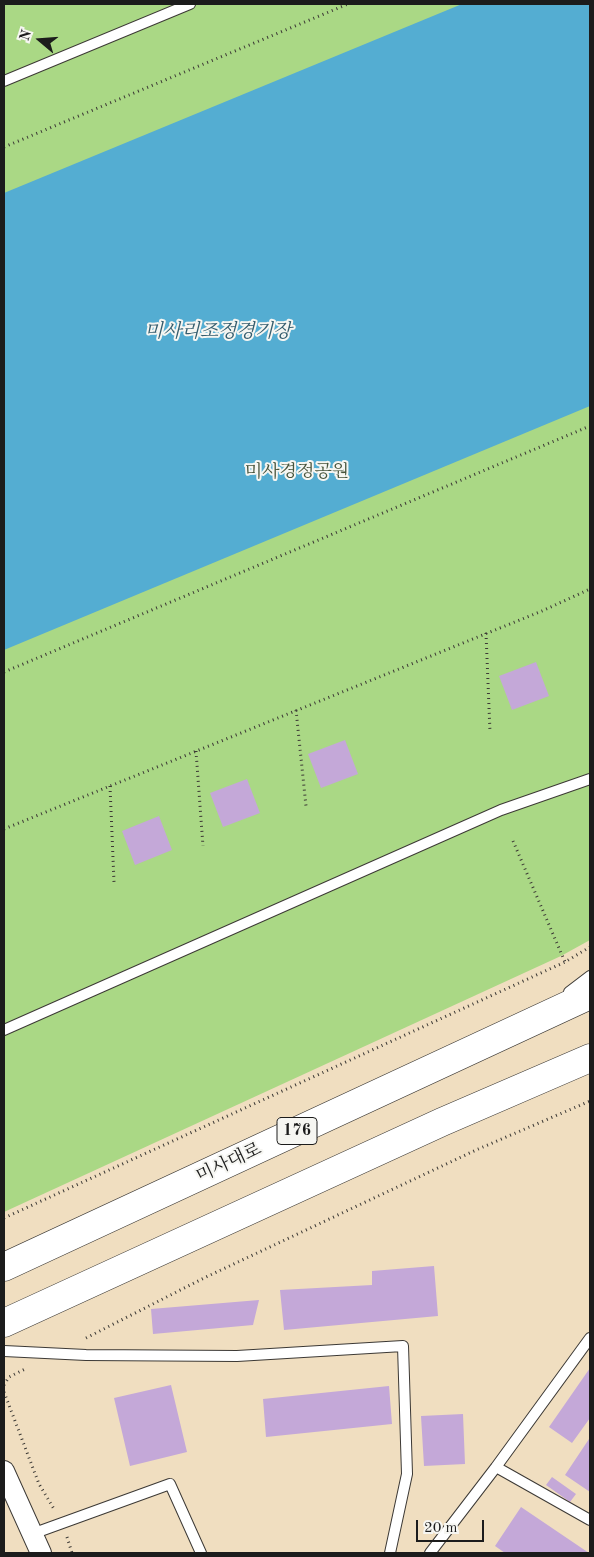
<!DOCTYPE html>
<html>
<head>
<meta charset="utf-8">
<style>
	body { margin:0 }
	#map { position:relative; width:594px; height:1557px; overflow:hidden; background:#f0dec0; font-family:"Old Standard TT",serif }
	canvas { display:block }
	.frame { position:absolute; inset:0; border:5px solid #1c1c1c; pointer-events:none }
	.north { position:absolute; left:15px; top:15px; width:50px; height:50px; -webkit-text-stroke:4px #f6f6f2; paint-order:stroke; rotate:288deg; font-size:14px; font-weight:700; line-height:20px; text-align:center; color:#1c1c1c }
	.north::after { content:''; display:block; margin:auto; width:18px; height:22px; background:#1c1c1c; clip-path:polygon(50% 0,100% 100%,50% 72%,0 100%) }
	.scale { position:absolute; left:416px; top:1520px; width:68px; height:22px; box-sizing:border-box; border:2px solid #1c1c1c; border-top:0; padding-left:6px; font-size:15px; line-height:18px; white-space:nowrap; color:#1c1c1c; -webkit-text-stroke:4px #f6f6f2; paint-order:stroke }
</style>
</head>
<body>
<div id="map">
<canvas width="594" height="1557"></canvas>
<div class="frame"></div>
<div class="north">N</div>
<div class="scale">20 m</div>
</div>
<script>
const ctx = document.querySelector('canvas').getContext('2d');
ctx.lineJoin = 'round';
function paint(path, color) { ctx.fillStyle = color; ctx.fill(path, 'evenodd'); }
function trace(path, color, width, dash) { ctx.strokeStyle = color; ctx.lineWidth = width; ctx.lineCap = dash ? 'butt' : 'round'; ctx.setLineDash(dash || []); ctx.stroke(path); }
function write(font, color, halo, rows, align = 'center') {
  ctx.font = font + ' "Old Standard TT","Noto Serif KR",serif'; ctx.lineWidth = 4; ctx.setLineDash([]); ctx.textBaseline = 'middle'; ctx.strokeStyle = halo; ctx.fillStyle = color; for (const [text, x, y, turn = 0] of rows) {
    ctx.save(); ctx.translate(x, y); ctx.rotate((+turn || 0) * Math.PI / 180); ctx.textAlign = isNaN(turn) ? turn : align; if (halo) ctx.strokeText(text, 0, 0); ctx.fillText(text, 0, 0); ctx.restore();
  }
}
paint(new Path2D(`
	M4 4H590V940L561 956 4 1212Z`), '#aad885');
paint(new Path2D(`
	M462 4H590V406L4 650V193Z`), '#54add2');
paint(new Path2D(`
	M536 662 549 696 512 710 499 676Z
	M345 740 358 774 321 788 308 754Z
	M247 779 260 813 223 827 210 793Z
	M159 816 172 850 135 865 122 831Z
	M434 1266 438 1316 284 1330 280 1290 372 1285V1271Z
	M259 1300 253 1325 153 1334 151 1309Z
	M590 1368V1418L572 1443 549 1427Z
	M171 1385 187 1452 130 1466 114 1398Z
	M389 1386 392 1424 266 1437 263 1399Z
	M463 1414 465 1464 424 1466 421 1416Z
	M589 1439 590 1440V1492L565 1475Z
	M552 1477 576 1494 570 1502 546 1485Z
	M521 1507 589 1553H505L495 1546Z`), '#c4a8d8');
const service = new Path2D(`
	M4 81 190 4
	M569 992 590 976
	M4 1030 501 810 590 779
	M4 1351 86 1355 237 1356 403 1346 407 1474 390 1553
	M496 1467 590 1520
	M32 1534 170 1484 201 1553
	M430 1553 496 1467 590 1338`);
const minor = new Path2D(`
	M4 1471 41 1553`);
const primary = new Path2D(`
	M4 1267 590 995
	M4 1323 442 1122 590 1058`);
trace(service, '#3c3935', 12);
trace(minor, '#3c3935', 22);
trace(primary, '#3c3935', 29);
trace(new Path2D(`
	M4 147 348 4
	M486 633 490 732
	M4 672 590 426
	M296 710 306 806
	M196 751 203 846
	M110 786 114 882
	M4 829 542 611 590 589
	M513 841 565 962
	M4 1218 565 962 590 947
	M86 1338 204 1278 476 1150 590 1101
	M4 1385 9 1377 25 1369
	M4 1392 39 1484 54 1509
	M67 1537 72 1553`), '#3c3935', 3, [1, 4]);
trace(service, '#fff', 10);
trace(minor, '#fff', 20);
trace(primary, '#fff', 28);
for (const [x, y, w] of [
	[297,1131,40]
]) { const box = new Path2D(); box.roundRect(x - w / 2, y - 13.5, w, 27, 4); ctx.fillStyle = '#f6f6f2'; ctx.fill(box); trace(box, '#1c1c1c', 1); }
write('bold 16px', '#1c1c1c', null, [
	["176",297,1131]
]);
write('18px', '#47543c', '#f6f6f2', [
	["미사경정공원",297,472]
]);
write('18px', '#1c1c1c', '#f6f6f2', [
	["미사대로",229,1163,-25]
]);
write('italic 19px', '#355d6e', '#f6f6f2', [
	["미사리조정경기장",218,332]
]);
</script>
</body>
</html>
